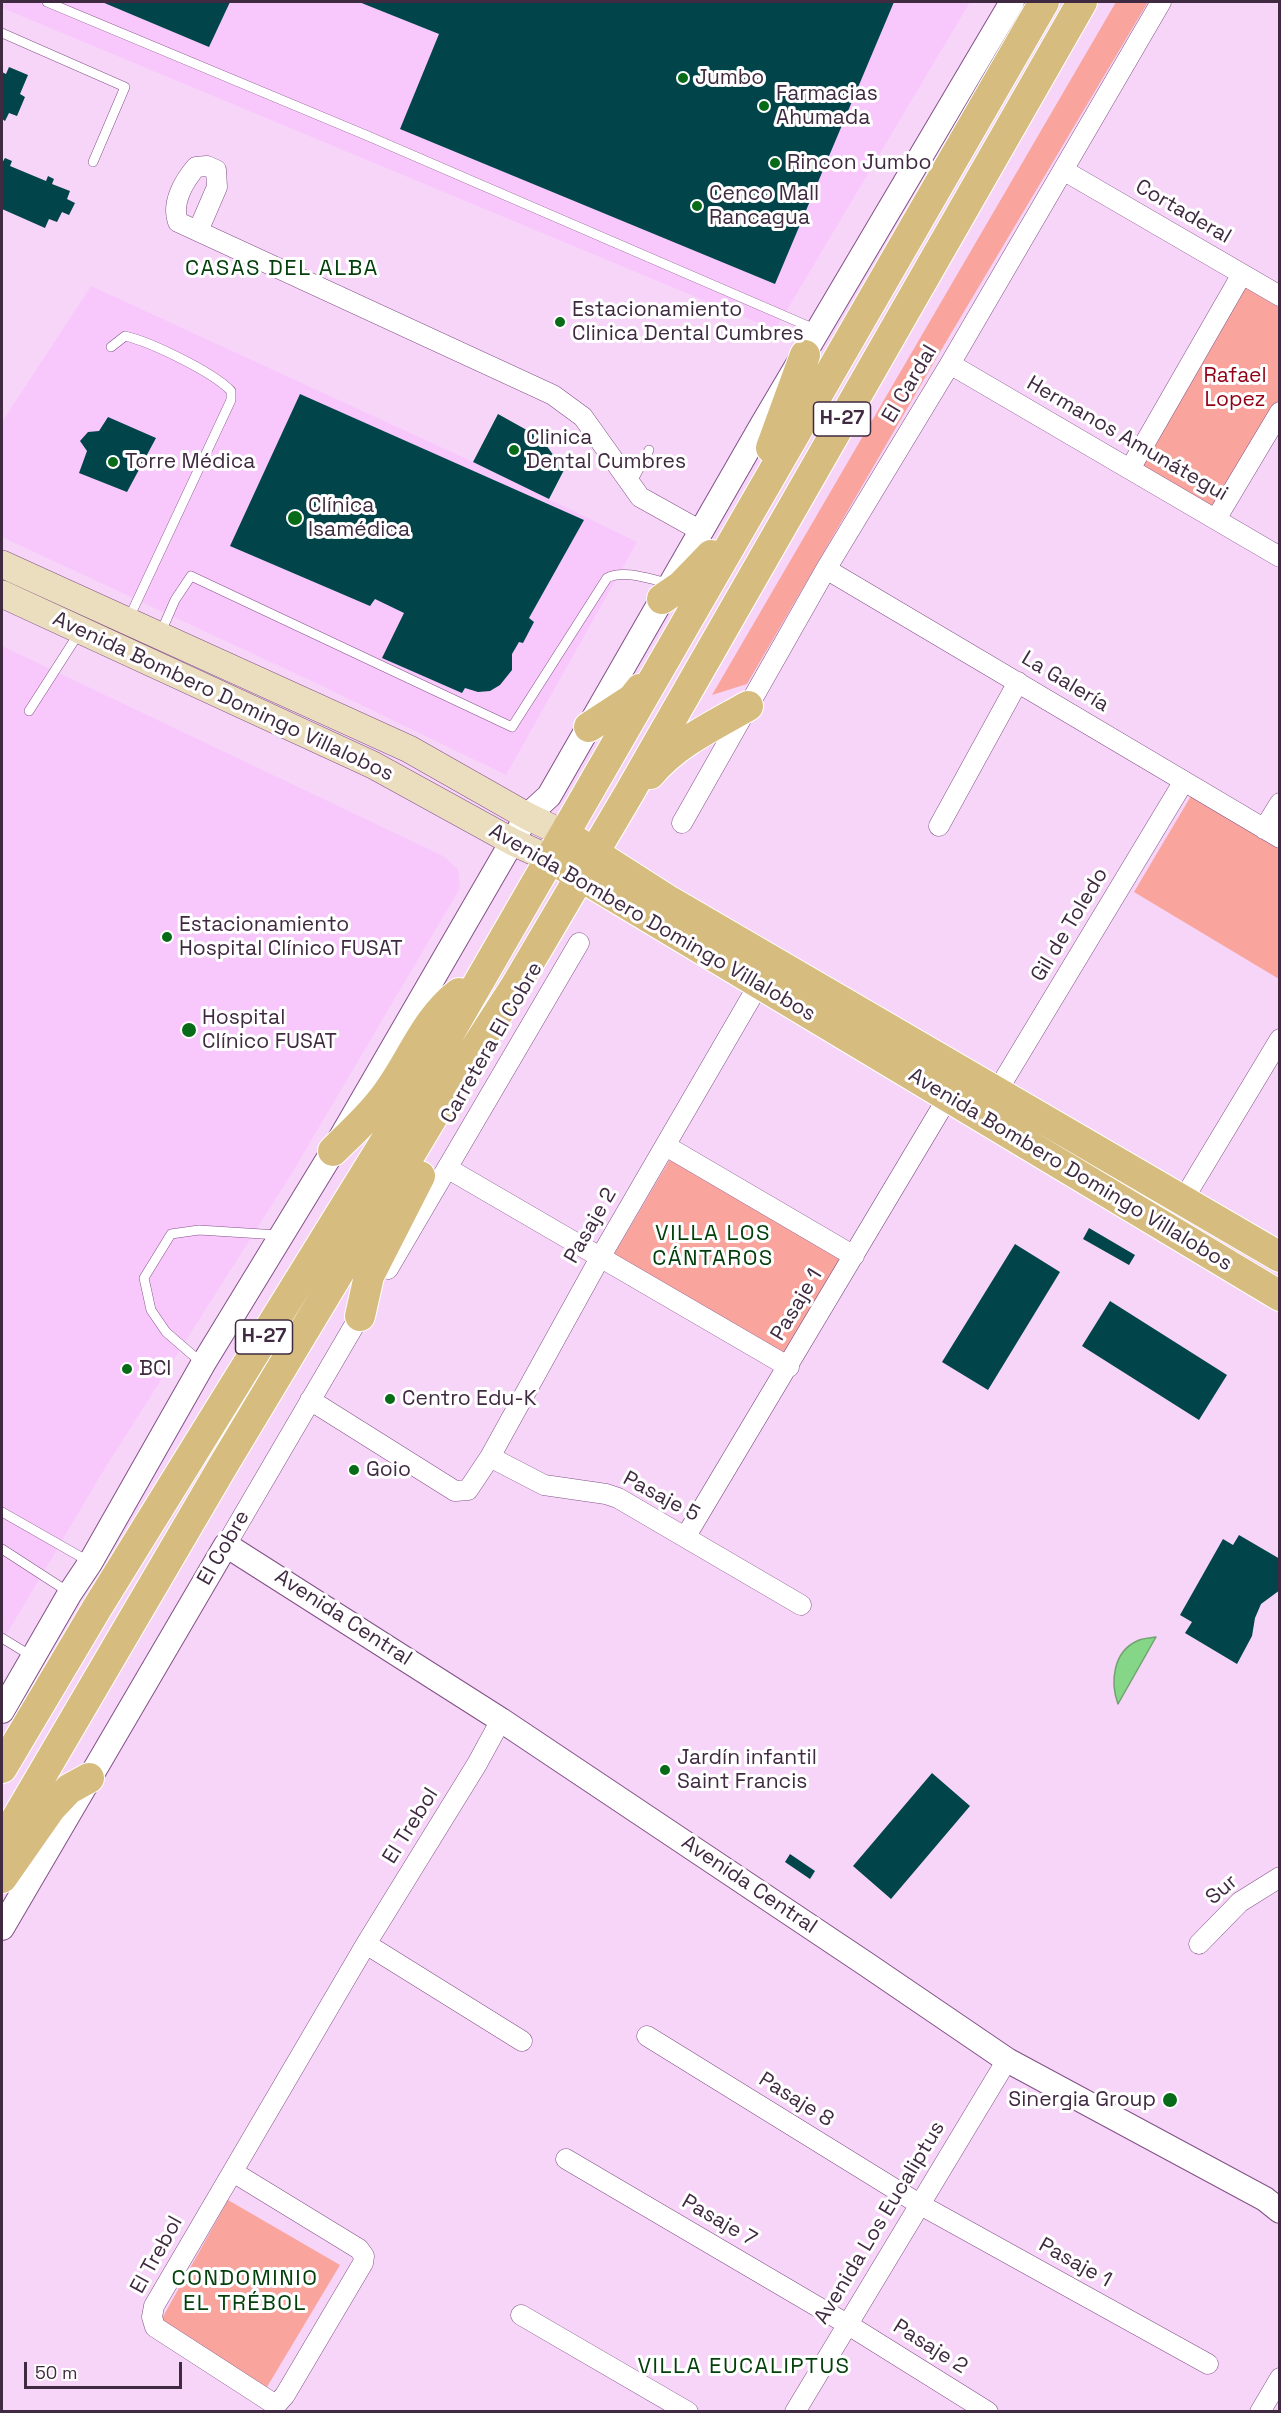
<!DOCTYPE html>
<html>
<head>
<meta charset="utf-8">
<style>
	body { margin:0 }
	#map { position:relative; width:1281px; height:2413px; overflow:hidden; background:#f7d5f9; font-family:"Space Grotesk",sans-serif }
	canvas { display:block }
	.frame { position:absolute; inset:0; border:3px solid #402a41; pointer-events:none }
	.scale { position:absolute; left:24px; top:2362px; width:158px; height:27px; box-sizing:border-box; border:3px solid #402a41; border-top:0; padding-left:8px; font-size:18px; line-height:21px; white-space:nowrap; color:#402a41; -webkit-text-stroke:4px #fff; paint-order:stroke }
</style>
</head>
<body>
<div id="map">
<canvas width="1281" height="2413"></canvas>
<div class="frame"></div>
<div class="scale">50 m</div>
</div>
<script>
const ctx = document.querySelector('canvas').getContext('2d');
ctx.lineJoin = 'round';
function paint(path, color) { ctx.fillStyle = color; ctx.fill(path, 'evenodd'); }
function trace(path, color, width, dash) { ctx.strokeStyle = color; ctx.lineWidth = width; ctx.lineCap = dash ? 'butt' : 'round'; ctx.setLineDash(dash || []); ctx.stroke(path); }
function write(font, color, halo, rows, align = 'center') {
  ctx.font = font + ' "Space Grotesk",sans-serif'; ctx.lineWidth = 6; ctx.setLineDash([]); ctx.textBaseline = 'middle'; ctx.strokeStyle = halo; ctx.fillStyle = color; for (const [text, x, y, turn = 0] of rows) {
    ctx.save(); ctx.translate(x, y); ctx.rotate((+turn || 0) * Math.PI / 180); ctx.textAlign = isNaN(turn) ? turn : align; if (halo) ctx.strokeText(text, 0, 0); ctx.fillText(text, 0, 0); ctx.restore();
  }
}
paint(new Path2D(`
	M2 2H970L775 330 2 8Z
	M91 286 473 462 637 542 506 775 318 684 2 537V422Z
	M2 646 443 856 458 869 460 888 292 1173 102 1473 2 1642Z`), '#f8c7fc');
paint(new Path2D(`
	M1116 2H1148L940 352 747 684 712 695Z
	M1244 281 1279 302V400L1214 511 1138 467Z
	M1191 796 1279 849V979L1134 892Z
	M673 1154 847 1256 786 1360 612 1258Z
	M228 2200 340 2265 267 2387 160 2322Z`), '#f9a59e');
const water = new Path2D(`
	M1156 1637 1118 1704C1110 1682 1113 1652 1137 1641 1142 1638 1150 1638 1156 1637Z`);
paint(water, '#85d686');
trace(water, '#70a271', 1.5);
paint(new Path2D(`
	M102 2H230L209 47Z
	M359 2H894L775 284 400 129 439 34Z
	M9 67 28 75 20 94 25 97 17 116 9 113 5 121 2 119V72L6 74Z
	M5 158 12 161 10 166 46 181 48 176 54 179 52 184 70 191 67 199 75 203 69 215 62 212 57 222 49 219 45 228 2 209V163Z
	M300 394 584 520 529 618 534 622 523 643 519 642 512 654V670L500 685 490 691 478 692 465 688 462 693 382 658 404 613 375 599 370 606 230 546Z
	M498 414 541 438 564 470 549 499 473 462Z
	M108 417 156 438 127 492 79 473 87 451 80 441 88 432 99 431Z
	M1089 1228 1135 1255 1129 1265 1083 1239Z
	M1015 1244 1060 1272 988 1390 942 1362Z
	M1110 1301 1227 1375 1199 1420 1082 1346Z
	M1239 1535 1280 1559V1590L1261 1604 1255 1618 1252 1636 1237 1664 1185 1633 1192 1622 1180 1615 1223 1539 1233 1545Z
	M932 1773 970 1806 891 1899 853 1866Z
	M790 1854 815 1871 810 1879 785 1862Z`), '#01454b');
const service = new Path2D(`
	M47 2 368 136 817 330
	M2 33 125 87 93 162
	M111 347 125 336C151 342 213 372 231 391V400L129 618
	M631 484 649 450
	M161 632 175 600 191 576 512 727 607 578C624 569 651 580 669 583
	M29 711 79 633
	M203 1364 166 1332 151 1310 144 1278 171 1234 199 1230 278 1235
	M2 1512 88 1561
	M2 1549 70 1593
	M2 1638 33 1657`);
const minor = new Path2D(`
	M1063 170 1280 296
	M198 231 217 187 216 170 207 166 196 167C184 181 171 203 178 222L553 395 583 417 640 497 701 531
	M950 364 1280 557
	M1130 469 1242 274
	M1216 519 1280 412
	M826 569 1280 838
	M682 823 826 569 950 364 1161 2
	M939 826 1018 682
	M1264 829 1280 803
	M996 1093 1184 781
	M666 1146 854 1256
	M447 1168 789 1367
	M1183 1200 1280 1039
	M388 1269 579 943
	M310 1400 455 1491 468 1490 490 1457 601 1256 759 984
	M490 1457 544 1485 606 1494 618 1498 801 1605
	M686 1536 948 1097
	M226 1545 365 1307
	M366 1944 522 2041
	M1199 1944 1240 1902 1280 1877
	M647 2036 919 2204 1208 2364
	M566 2159 847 2324 988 2412
	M233 2172 359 2249 364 2256 363 2263 285 2395 278 2403 271 2402 155 2327 152 2317 154 2306 366 1944 477 1764 501 1720
	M521 2315 688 2412
	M795 2412 1007 2060
	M1260 2412 1280 2378`);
const tertiary = new Path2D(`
	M2 1711 70 1593 90 1563 203 1364 333 1151 527 816 549 796 762 425 1012 2
	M2 1928 226 1545 501 1720 866 1964 1007 2060 1265 2199 1280 2211`);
const secondary = new Path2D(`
	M2 564 409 749 527 816 564 834
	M2 594 373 765 513 842 550 859`);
const primary = new Path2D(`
	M771 448 805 355
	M662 599 681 586 711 555
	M589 727 632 699 640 689
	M650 774C676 743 713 726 748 706
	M577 842 666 899 1280 1257
	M563 866 1280 1296
	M333 1151C349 1135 367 1119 381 1101 409 1067 423 1020 459 993
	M360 1316 369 1276 420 1176
	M2 1768 97 1608 412 1098 1044 2
	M2 1843 224 1464 453 1083 516 985 628 795 1082 2
	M2 1878 51 1808 69 1789 89 1778`);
trace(service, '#825186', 10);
trace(minor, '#825186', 21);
trace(tertiary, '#825186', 26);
trace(secondary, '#825186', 28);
trace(primary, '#fff', 32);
trace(service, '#fff', 9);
trace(minor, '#fff', 20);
trace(tertiary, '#fff', 24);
trace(secondary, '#ebdebf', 27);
trace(primary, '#d7bc7f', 30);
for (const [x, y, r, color] of [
	[683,78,6,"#076b17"],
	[764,106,6,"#076b17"],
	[775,163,6,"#076b17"],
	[697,206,6,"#076b17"],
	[560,322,6,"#076b17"],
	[514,450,6,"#076b17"],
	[113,462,6,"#076b17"],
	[295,518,8,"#076b17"],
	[167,937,6,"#076b17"],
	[189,1030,8,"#076b17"],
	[127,1369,6,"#076b17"],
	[390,1399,6,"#076b17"],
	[354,1470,6,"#076b17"],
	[665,1770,6,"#076b17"],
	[1170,2100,8,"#076b17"]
]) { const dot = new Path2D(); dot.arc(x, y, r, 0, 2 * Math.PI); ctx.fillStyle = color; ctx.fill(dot); trace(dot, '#fff', 2); }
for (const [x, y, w] of [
	[842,419,57],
	[264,1337,57]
]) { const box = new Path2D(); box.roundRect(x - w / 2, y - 17, w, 34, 4.5); ctx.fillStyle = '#fff'; ctx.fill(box); trace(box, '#402a41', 1.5); }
write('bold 20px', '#402a41', null, [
	["H-27",842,419],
	["H-27",264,1337]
]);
write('21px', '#402a41', '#fff', [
	["Jumbo",695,78],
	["Farmacias",776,94],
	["Ahumada",776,118],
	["Rincon Jumbo",787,163],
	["Cenco Mall",709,194],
	["Rancagua",709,218],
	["Estacionamiento",572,310],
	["Clinica Dental Cumbres",572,334],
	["Clinica",526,438],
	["Dental Cumbres",526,462],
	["Torre Médica",125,462],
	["Clínica",308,506],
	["Isamédica",308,530],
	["Estacionamiento",179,925],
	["Hospital Clínico FUSAT",179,949],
	["Hospital",202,1018],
	["Clínico FUSAT",202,1042],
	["BCI",139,1369],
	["Centro Edu-K",402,1399],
	["Goio",366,1470],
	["Jardín infantil",677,1758],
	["Saint Francis",677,1782],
	["Sinergia Group",1156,2100,"right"]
], 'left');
write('21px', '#402a41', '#fff', [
	["Cortaderal",1183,212,30],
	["El Cardal",910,384,-59],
	["Hermanos Amunátegui",1127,439,30],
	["La Galería",1065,682,31],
	["Avenida Bombero Domingo Villalobos",223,697,25],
	["Avenida Bombero Domingo Villalobos",652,923,30],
	["Gil de Toledo",1070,925,-59],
	["Carretera El Cobre",492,1043,-60],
	["Avenida Bombero Domingo Villalobos",1070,1170,31],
	["Pasaje 2",591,1226,-60],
	["Pasaje 1",797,1305,-59],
	["Pasaje 5",661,1497,28],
	["El Cobre",224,1548,-60],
	["Avenida Central",343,1618,33],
	["El Trebol",411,1826,-58],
	["Avenida Central",749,1885,34],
	["Sur",1222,1890,-41],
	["Pasaje 8",796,2100,32],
	["Pasaje 7",719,2221,30],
	["Avenida Los Eucaliptus",880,2223,-59],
	["El Trebol",157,2255,-61],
	["Pasaje 1",1075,2263,29],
	["Pasaje 2",930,2347,32]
]);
write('21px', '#900016', '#fff', [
	["Rafael",1235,376],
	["Lopez",1235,400]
]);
ctx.letterSpacing = '1.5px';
write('22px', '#04400b', '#fff', [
	["CASAS DEL ALBA",282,269],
	["VILLA LOS",713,1234],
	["CÁNTAROS",713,1259],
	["CONDOMINIO",245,2279],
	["EL TRÉBOL",245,2304],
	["VILLA EUCALIPTUS",744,2367]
]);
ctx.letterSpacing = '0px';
</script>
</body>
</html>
